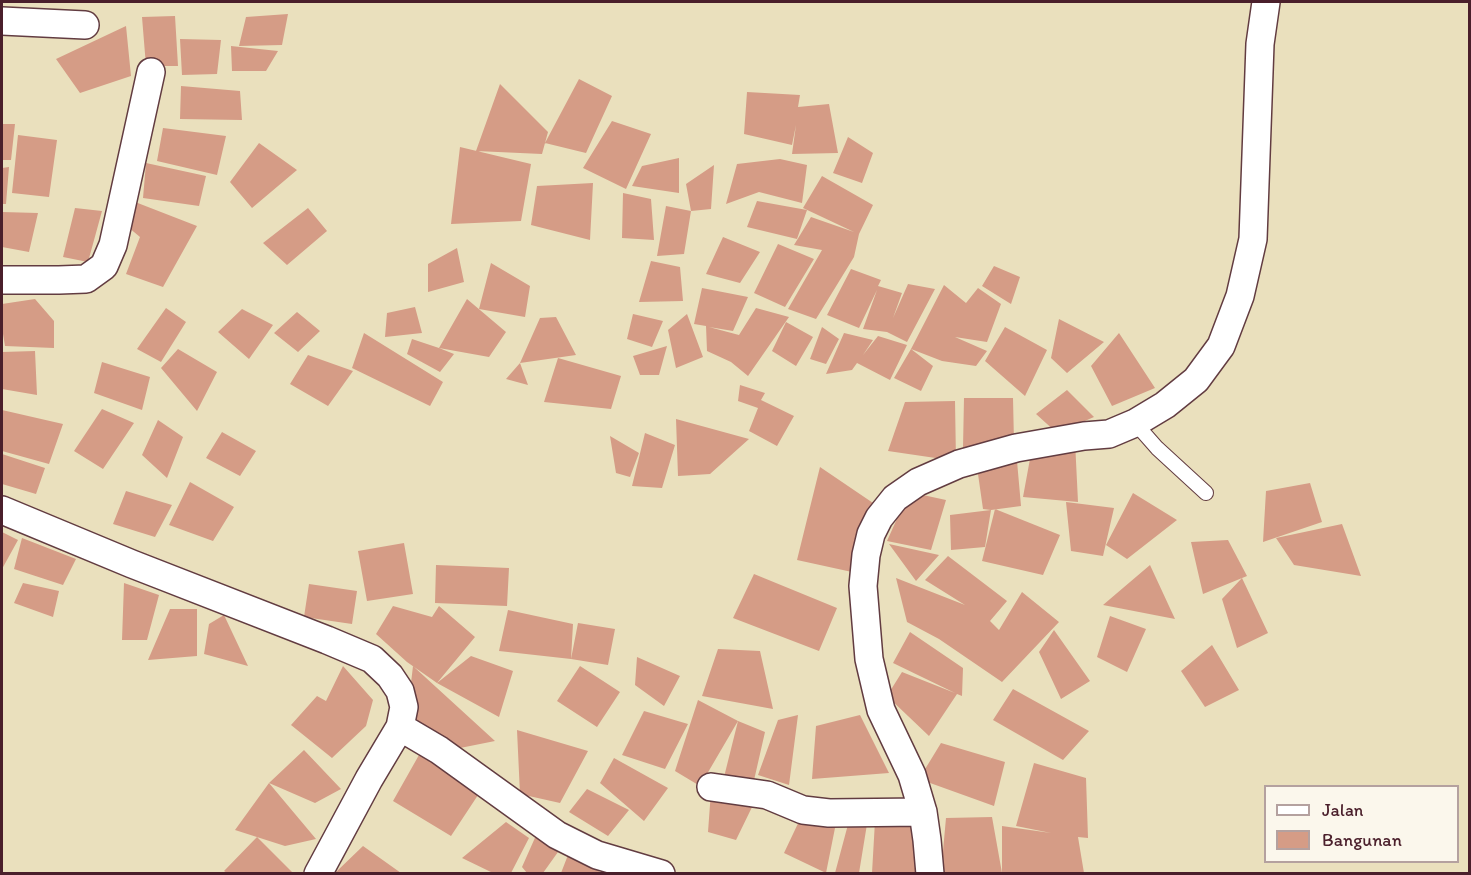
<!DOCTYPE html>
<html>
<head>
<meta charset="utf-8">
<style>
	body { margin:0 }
	#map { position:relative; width:1471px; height:875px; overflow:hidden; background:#eae0bd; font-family:Itim,sans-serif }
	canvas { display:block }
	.frame { position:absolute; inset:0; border:3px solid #4a1f2b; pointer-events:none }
	.legend { position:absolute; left:1264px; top:785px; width:195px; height:78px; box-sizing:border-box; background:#fbf7ec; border:2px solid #b4a19f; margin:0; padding:8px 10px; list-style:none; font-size:18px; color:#4a1f2b }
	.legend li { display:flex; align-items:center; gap:12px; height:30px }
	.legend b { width:30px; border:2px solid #b4a19f }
</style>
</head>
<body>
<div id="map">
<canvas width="1471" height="875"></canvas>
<div class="frame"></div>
<ul class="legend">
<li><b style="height:8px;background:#fff"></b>Jalan</li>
<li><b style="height:16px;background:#d59c86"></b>Bangunan</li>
</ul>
</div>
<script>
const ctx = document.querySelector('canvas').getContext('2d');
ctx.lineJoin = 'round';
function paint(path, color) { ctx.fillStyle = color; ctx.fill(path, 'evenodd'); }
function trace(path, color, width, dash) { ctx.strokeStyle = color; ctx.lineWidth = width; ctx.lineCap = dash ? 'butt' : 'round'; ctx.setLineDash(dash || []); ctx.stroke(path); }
paint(new Path2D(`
	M288 14 282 45 239 46 246 17Z
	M175 16 178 66H146L142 17Z
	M126 26 131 76 80 93 56 59Z
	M180 39 221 40 217 74 182 75Z
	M231 46 278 51 266 71H232Z
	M579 79 612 96 586 153 545 143Z
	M500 84 548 132 542 154 476 151Z
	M181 86 240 91 242 120 180 119Z
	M747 92 800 95 798 107 829 104 838 153 792 154 796 125 792 145 744 134Z
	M612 121 651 134 626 189 583 168Z
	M2 124H15L11 160H2Z
	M163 128 226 136 217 175 157 161Z
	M18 135 57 140 49 197 12 193Z
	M848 137 873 153 862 183 833 173Z
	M259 143 297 170 252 208 230 182Z
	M460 147 531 164 521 221 451 224Z
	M679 158V193L632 186 642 166Z
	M780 159 807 165 802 203 759 192 726 204 737 164Z
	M146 163 206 176 199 206 143 198Z
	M714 165 711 209 691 211 686 184Z
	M9 167 6 204H2V168Z
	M822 176 873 205 859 234 854 257 816 319 788 309 822 250 794 245 811 217 854 232 803 208Z
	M593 183 590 240 531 225 537 186Z
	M623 193 651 199 654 240 622 238Z
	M130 200 197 226 163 287 126 274 140 237 122 222Z
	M757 201 807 210 797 239 747 227Z
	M666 206 691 211 684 254 657 256Z
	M75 208 102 211 88 262 63 257Z
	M308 208 327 231 287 265 263 243Z
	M2 212 38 213 29 252 2 247Z
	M723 237 760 252 740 283 706 274Z
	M778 244 814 259 785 307 754 293Z
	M457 248 464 282 428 292V264Z
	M651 261 680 267 683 301 639 302Z
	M491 263 530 286 525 317 479 309Z
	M994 266 1020 277 1011 304 982 286Z
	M851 269 881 280 878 286 902 293 893 318 908 284 935 289 907 342 887 332 863 329 877 290 859 328 827 315Z
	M944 285 966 303 978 288 1001 304 987 342 955 337 987 351 976 366 942 361 911 349Z
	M702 288 748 297 733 331 709 327 739 335 756 308 789 317 748 376 731 362 707 351 706 326 694 324Z
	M35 299 54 321V348L5 346 2 328V304Z
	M467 299 506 332 489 357 439 348Z
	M415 307 422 333 385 337 387 313Z
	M166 308 186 322 161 362 137 349Z
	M242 309 273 325 249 359 218 332Z
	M297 312 320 331 298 352 274 333Z
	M633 314 663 321 652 347 627 339Z
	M687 314 703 357 676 368 668 330Z
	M556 317 576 355 520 363 540 318Z
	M1059 319 1104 342 1067 373 1051 358Z
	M786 322 813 337 796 366 772 351Z
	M822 327 839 339 826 364 810 359Z
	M1005 327 1047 350 1025 396 985 361Z
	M364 333 443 382 430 406 352 368Z
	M844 333 873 340 863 355 878 336 907 345 890 380 857 363 852 370 826 374Z
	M1119 333 1155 388 1112 406 1091 366Z
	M412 339 439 348 454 354 440 372 407 354Z
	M667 346 659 375H640L633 356Z
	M178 349 217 372 197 411 161 368Z
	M911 349 933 366 921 391 894 378Z
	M35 351 37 395 2 389V352Z
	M308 355 353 371 328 406 290 384Z
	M558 358 621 376 611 409 544 402Z
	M102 362 150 377 142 410 94 393Z
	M520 363 528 385 506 379Z
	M740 385 765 393 761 400 794 416 777 446 749 431 758 408 738 401Z
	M1067 390 1094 417 1057 433 1036 414Z
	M964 398H1013L1014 443 963 448Z
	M955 401 956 461 888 451 905 402Z
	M102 409 134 423 103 469 74 451Z
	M2 410 63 424 49 464 2 451Z
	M676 419 749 439 710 474 678 476Z
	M158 420 183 437 167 478 142 455Z
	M222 432 256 451 240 476 206 458Z
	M645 433 675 445 662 488 632 486Z
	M610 436 639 453 630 477 616 473Z
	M1075 441 1078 502 1023 497 1032 448Z
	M2 454 45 468 36 494 2 484Z
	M1017 461 1021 506 991 510 983 509 978 474Z
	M820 467 876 505 852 572 797 560Z
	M190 482 234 507 213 541 169 525Z
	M1310 483 1322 522 1263 542 1266 491Z
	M126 491 172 505 155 537 113 524Z
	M909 492 946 500 931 550 887 541Z
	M1133 493 1177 520 1127 559 1106 545Z
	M1066 502 1114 508 1103 556 1071 551Z
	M995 509 1060 535 1043 575 982 561Z
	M991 510 985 547 951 550 950 515Z
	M1342 524 1361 576 1294 565 1276 538Z
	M2 532 18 540 2 569Z
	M22 538 76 559 63 585 14 569Z
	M1228 540 1247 576 1203 594 1191 542Z
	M404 543 413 594 367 601 358 551Z
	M889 544 939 555 916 581Z
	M948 556 1007 601 990 621 999 630 1022 592 1059 622 1002 682 939 639 907 622 896 578 965 605 925 580Z
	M436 565 509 568 507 606 435 603Z
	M1150 565 1175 619 1103 605Z
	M754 574 837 608 819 651 733 618Z
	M1242 578 1268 633 1237 648 1222 599Z
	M23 583 59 591 53 617 14 603Z
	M124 583 159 595 147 640H122Z
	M309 584 357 591 352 624 304 617Z
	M393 606 432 617 439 606 475 637 437 683 407 662 376 634Z
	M170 609H197V656L148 660Z
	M508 610 573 624 571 659 499 651Z
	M224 615 248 666 204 654 209 624Z
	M1110 616 1146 629 1127 672 1097 657Z
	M578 623 615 629 608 665 571 659Z
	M1054 630 1090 681 1061 699 1039 652Z
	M910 632 963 668 962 696 957 694 929 736 887 696 902 672 955 693 893 663Z
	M1212 645 1239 690 1205 707 1181 671Z
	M718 649 760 651 773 709 702 696Z
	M471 656 513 671 499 717 437 683Z
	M637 657 680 676 664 706 635 685Z
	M343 666 373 700 366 726 332 758 291 725 317 696 326 701Z
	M413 666 495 741 460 748 407 717Z
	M580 666 620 692 597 727 557 701Z
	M1013 689 1089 731 1063 760 993 720Z
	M698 700 738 721 700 786 675 771Z
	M644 711 688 724 665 769 622 755Z
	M798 715 789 785 758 775 778 720Z
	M860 715 889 773 812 779 816 726Z
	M738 721 765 732 752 789 722 785Z
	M517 730 588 751 560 803 520 794Z
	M941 743 1005 762 994 806 919 779Z
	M304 750 341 789 315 803 269 783Z
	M419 755 480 792 451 836 393 801Z
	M614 758 668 788 644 821 600 783Z
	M1034 763 1086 778 1088 838 1078 837 1084 873H1002V826L1051 833 1016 826Z
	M269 783 316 839 285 846 235 830Z
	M587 789 629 810 608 836 569 812Z
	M711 791 754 803 736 840 708 832Z
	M802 815 837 818 826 873 784 853Z
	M850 817 868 818 859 873H835Z
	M992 817 1002 873H941L946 818Z
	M916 820 917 873H872L875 821Z
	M506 822 529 838 511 873H493L462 858Z
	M538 831 558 852 543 873H527L522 867Z
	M257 837 293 873H227L224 871Z
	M363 846 401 873H338L336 872Z
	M568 855 602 873H561Z`), '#d59c86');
const lane = new Path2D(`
	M1135 423 1157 448 1206 493`);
const street = new Path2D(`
	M2 21 85 25
	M2 280H59L86 279 104 266 113 245 151 72
	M2 510 132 564 327 640 372 659 390 676 400 691 404 707 400 727 369 779 318 874
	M400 727 439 750 557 835 597 855 661 874
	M711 787 767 795 803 810 829 813 923 812
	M930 874 927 840 923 812 912 775 881 710 869 659 863 586 866 555 871 534 879 518 895 498 918 482 959 464 1016 448 1084 436 1109 434 1135 423 1165 405 1196 380 1221 346 1240 296 1253 239 1260 44 1266 2`);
trace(lane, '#623c41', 16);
trace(street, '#623c41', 30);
trace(lane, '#fff', 14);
trace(street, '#fff', 27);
</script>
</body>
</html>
